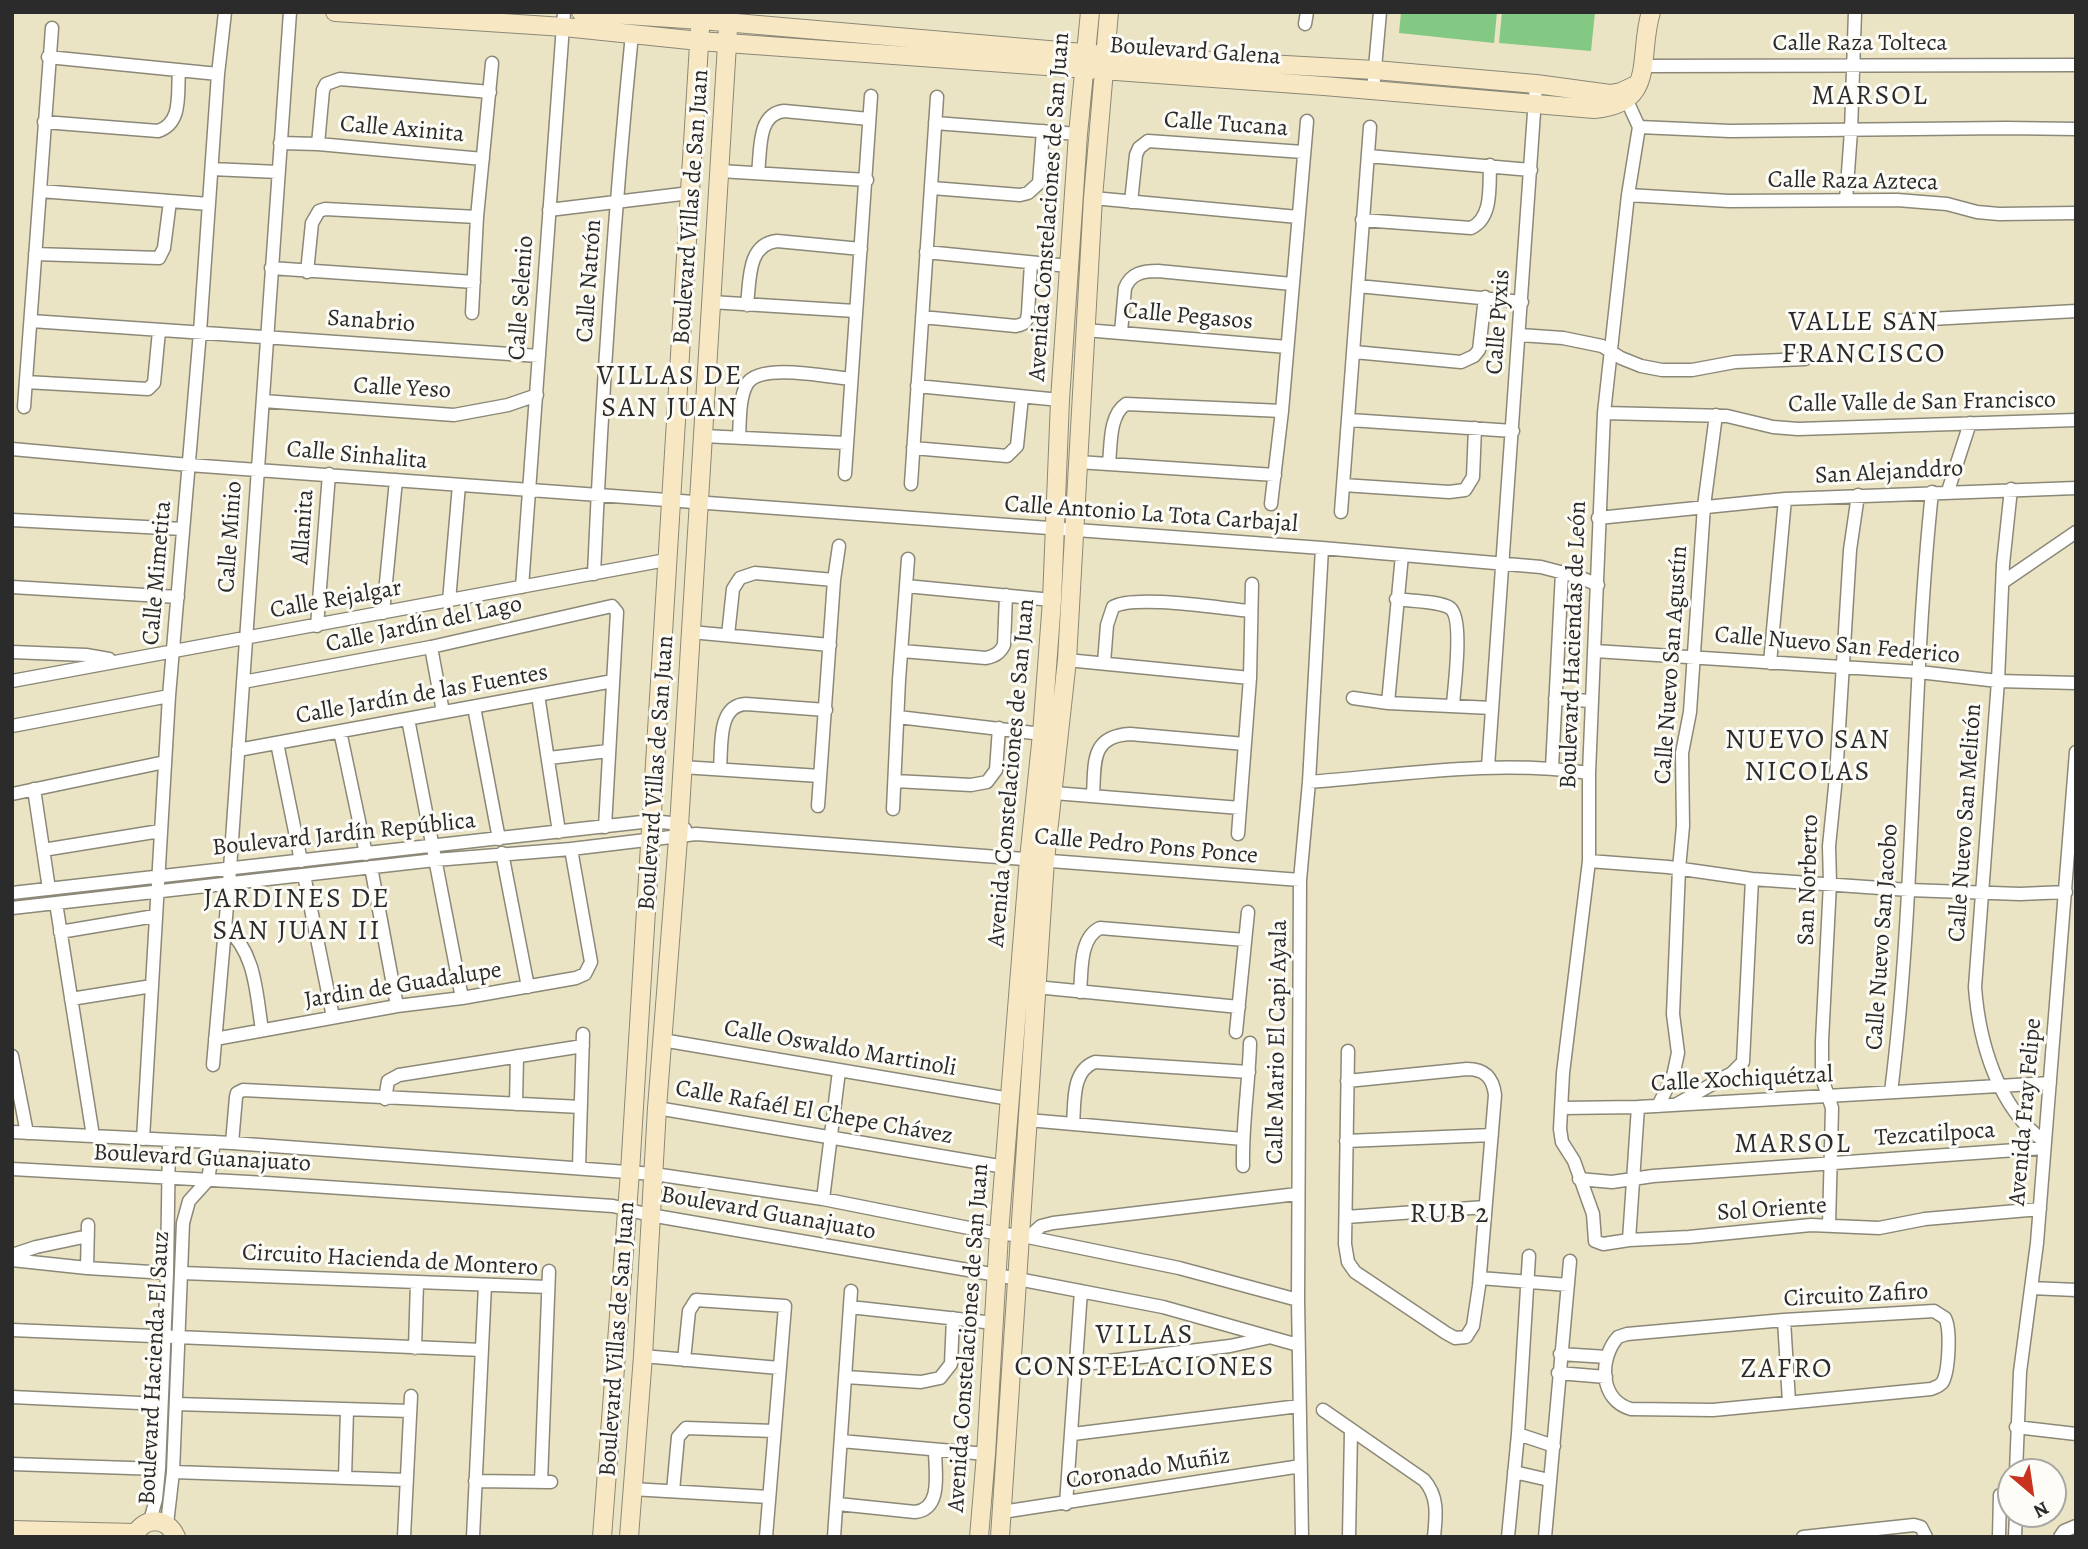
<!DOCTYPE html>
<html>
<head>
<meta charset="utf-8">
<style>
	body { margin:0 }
	#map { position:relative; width:2088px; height:1549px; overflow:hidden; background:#ebe4c4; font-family:Alegreya,serif }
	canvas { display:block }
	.frame { position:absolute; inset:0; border:14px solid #2b2b2b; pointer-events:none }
	.north { position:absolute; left:1997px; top:1458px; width:70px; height:70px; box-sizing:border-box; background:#fdfcf7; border:2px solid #a9a8a5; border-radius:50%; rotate:151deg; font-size:19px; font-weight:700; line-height:28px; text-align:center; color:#2b2b2b }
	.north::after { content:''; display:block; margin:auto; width:24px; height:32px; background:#c8321e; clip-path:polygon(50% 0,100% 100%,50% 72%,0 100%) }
</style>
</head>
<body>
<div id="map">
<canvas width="2088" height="1549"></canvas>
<div class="frame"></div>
<div class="north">N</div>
</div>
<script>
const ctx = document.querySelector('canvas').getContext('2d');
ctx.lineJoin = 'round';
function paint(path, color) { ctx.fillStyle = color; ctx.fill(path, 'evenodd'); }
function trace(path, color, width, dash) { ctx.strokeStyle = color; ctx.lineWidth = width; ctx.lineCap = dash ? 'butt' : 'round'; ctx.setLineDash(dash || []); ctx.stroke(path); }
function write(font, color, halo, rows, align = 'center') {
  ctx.font = font + ' Alegreya,serif'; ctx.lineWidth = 6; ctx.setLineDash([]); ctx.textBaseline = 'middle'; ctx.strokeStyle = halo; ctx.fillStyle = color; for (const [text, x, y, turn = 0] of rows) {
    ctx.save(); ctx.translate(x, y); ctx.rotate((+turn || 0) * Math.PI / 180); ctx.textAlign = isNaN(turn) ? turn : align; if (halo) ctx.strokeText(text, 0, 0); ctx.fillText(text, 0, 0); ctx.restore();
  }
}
paint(new Path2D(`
	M1401 12H1497L1494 43 1399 33Z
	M1502 12H1595L1591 51 1499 43Z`), '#83c883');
const street = new Path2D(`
	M1305 24 1307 12
	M48 57 218 74
	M1645 66 2076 65
	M1373 90 1380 12
	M1623 92 1639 127 1628 195 1604 413 1589 773V861L1563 1073 1560 1129 1562 1142 1574 1161 1593 1214 1595 1241 1603 1244 1629 1240 1689 1237 1811 1225 1879 1228 1925 1219 2040 1209
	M44 122 158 131C183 123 177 93 179 71
	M935 123 1078 134
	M1639 127 1730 131 2006 128 2076 129
	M280 143 318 144 483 159
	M318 144 323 90 326 84 340 79 490 92
	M1368 156 1531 170
	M212 169 278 172
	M720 171 867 180
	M758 173C761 150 757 114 784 111L869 119
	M932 188 1020 195 1028 193 1039 183 1043 131
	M40 191 209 204
	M1628 195 1729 201 1897 200 1947 204 1977 212 1999 214 2076 213
	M1093 198 1298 217
	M1846 200 1851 131 1855 12
	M1131 202 1136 155 1139 148 1148 141 1303 152
	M549 210 690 193
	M1362 220 1471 228C1493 218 1489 186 1490 165
	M926 252 1069 266
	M35 254 159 258 164 248 170 201
	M271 268 474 282
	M307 272 312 223 319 211 325 209 477 217
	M1358 286 1522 302
	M711 302 855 311
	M747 305C750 281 747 244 777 241L861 249
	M472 313 477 217 492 63
	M922 317 1016 326C1025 324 1027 322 1028 313L1031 263
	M31 321 539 356
	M1894 321 2076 311
	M1085 330 1287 347
	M1121 332 1125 288C1131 273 1143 271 1158 271L1292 284
	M1520 335 1563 338 1602 346 1621 358 1641 366 1662 370H1692L1735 362 1805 359
	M1354 352 1461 362 1474 356 1479 350 1485 297
	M26 382 148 389 154 383 159 331
	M917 386 1060 400
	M263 401 454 415 508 405 537 395
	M24 407 52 28
	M1604 413 1727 416 1773 427 1798 429 2076 420
	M1350 420 1513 431
	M703 436 846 443
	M739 437C740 421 739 398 747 384 759 362 829 377 851 379
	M913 448 1007 456 1017 446 1022 397
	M12 449 189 465 1322 548 1541 567 1579 577 1598 585
	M1078 462 1275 475
	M1109 464C1111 445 1109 415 1126 404L1282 411
	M845 474 871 96
	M911 484 937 97
	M1343 485 1449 492 1465 490 1473 477 1475 428
	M2011 489 2003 564 1998 681 1975 987C1979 1042 1998 1108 2044 1141
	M1948 491 1970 423
	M1271 504 1282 411 1307 121
	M1341 512 1370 127
	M1598 518 1785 499 2076 488
	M12 520 183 529
	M594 574C602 394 614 214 632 34
	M2003 582 2076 532
	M906 586 1052 600
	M12 587 178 597
	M522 587 564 12
	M1396 599C1409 601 1440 601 1450 608 1464 618 1454 688 1453 705
	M449 601 459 485
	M383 613 396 480
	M317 626 329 474
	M691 632 830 645
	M728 635 733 589 740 578 755 573 834 580
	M431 647 443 712
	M902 651 986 658C995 656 1000 653 1004 645L1006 595
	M1595 651 1919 672 1998 681 2076 683
	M12 652 86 655 109 659
	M1067 660 1250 678
	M1104 663 1107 625 1113 607C1135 594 1223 609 1251 611
	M1770 663 1785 499
	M12 681 666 560
	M243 682 431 647 612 606 617 612 605 827
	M538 695 559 832
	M1353 698 1388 703 1492 708
	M1555 699 1592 701
	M1388 703 1402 555
	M474 707 499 839
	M898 717 1042 734
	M408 719 462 998
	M12 726 169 696
	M340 731 366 854
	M277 743 301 861
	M238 750 613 681
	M549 758 608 751
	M682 767 820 776
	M1488 767 1536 84
	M720 768C722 747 717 705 746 704L826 710
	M1552 768 1562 572
	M895 781 971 785 987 782 996 770 999 728
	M1309 782C1401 775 1497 759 1589 773
	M34 789 49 889
	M1054 793 1240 808
	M12 794 165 762
	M1093 795C1095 764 1090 736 1130 734L1245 744
	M818 806 834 580 839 546
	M893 809 899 680 908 559
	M1238 834 1250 678 1252 584
	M43 850 160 831
	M502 853 528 987
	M1589 861 1668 867 1752 879 1909 890 2020 894 2066 892
	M371 867 397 1006
	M304 875 333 1017
	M12 893 651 821 671 823 685 829
	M56 903 93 1136
	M12 908 435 860 571 849 696 834 1300 880
	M225 926C256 953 256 992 262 1030
	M60 932 155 916
	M1036 987 1239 1007
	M1080 992C1082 972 1079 938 1100 928L1245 940
	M71 999 152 986
	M1236 1032 1248 912
	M215 1039 397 1006 462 998 576 978 585 974 591 962 571 849
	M662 1040 1010 1099
	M12 1056 27 1133
	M213 1065 229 883 290 12
	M1347 1081 1467 1069C1485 1069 1493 1078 1495 1095L1479 1286 1473 1326 1466 1337 1455 1338 1446 1333 1355 1272 1348 1262 1345 1244 1348 1051
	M1891 1092C1916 893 1911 691 1932 492
	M385 1099 388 1081 399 1075 583 1046
	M516 1104 517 1056
	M1677 1104 1732 1073 1743 1062 1752 879
	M1658 1106 1673 1076 1678 1053 1673 1014 1679 869 1683 826 1682 753 1690 712 1704 506 1716 415
	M657 1108 1005 1167
	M1562 1108 1638 1107 2050 1083
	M1028 1120 1243 1139
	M1073 1124C1075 1103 1071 1071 1095 1062L1249 1072
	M12 1132 232 1143 654 1174 823 1199 999 1234 1018 1235 1179 1268 1298 1300
	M143 1139 169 696 200 332 218 74 225 12
	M1346 1141 1492 1135
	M232 1143 236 1097 237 1093 243 1090 581 1107
	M1243 1166C1242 1125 1249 1084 1250 1043
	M579 1167 583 1034
	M12 1169 266 1183 613 1206 650 1215 997 1275 1163 1307 1298 1345
	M1579 1179 1612 1182 1653 1176 2044 1148
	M208 1180 214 1142
	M823 1199 839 1071
	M1346 1217 1485 1207
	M1829 1225 1832 1108 1822 1078V1041L1830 883 1829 846 1836 777 1850 550 1858 495
	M1029 1237 1041 1226 1053 1223 1297 1194
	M1629 1240 1638 1107
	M12 1255 36 1247 88 1236
	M12 1260 87 1268 167 1273
	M87 1268 88 1225
	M182 1273 548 1287
	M1480 1278 1568 1285
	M2031 1288 2076 1290
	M850 1307 994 1323
	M1934 1311 1945 1318C1951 1329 1949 1373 1942 1383 1938 1387 1936 1387 1931 1389L1713 1410 1631 1409C1599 1400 1599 1358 1618 1337L1627 1334 1784 1320Z
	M1784 1320 1789 1402
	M12 1330 482 1350
	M415 1348 417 1282
	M1560 1354 1607 1357
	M643 1356 779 1368
	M684 1360 689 1311 696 1300 785 1306 766 1537
	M1077 1365 1230 1346 1267 1338
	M1558 1373 1606 1377
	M846 1377 921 1382 940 1378 951 1364 953 1318
	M12 1397 161 1404
	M176 1404 410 1411
	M1323 1410 1424 1480C1439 1497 1436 1516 1434 1537
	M2016 1427 2076 1434
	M1073 1434 1299 1406
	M1518 1434 1554 1446
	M841 1441 986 1454
	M12 1464 159 1469
	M173 1472 407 1480
	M1514 1472 1549 1480
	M2016 1472 2020 1372 2037 1243 2076 752
	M345 1478 347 1410
	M475 1481 551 1482
	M541 1482 549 1271
	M632 1489 769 1497
	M673 1491 678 1437 686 1428 774 1431
	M838 1504 915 1512C943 1509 935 1471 935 1450
	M1066 1504 1081 1291
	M1002 1512 1301 1466
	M150 1521 156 1499 159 1469 167 1273 169 1140
	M167 1524 173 1472 183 1223 189 1201 208 1180
	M404 1537 411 1396
	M473 1537 485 1285
	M834 1537 851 1291
	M1302 1537 1298 1300 1300 880 1309 782 1322 548
	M1349 1537 1351 1431
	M1508 1537 1518 1434 1529 1256
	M1545 1537 1570 1261
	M1803 1537 1914 1525 1921 1527 1926 1537
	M1999 1537 2000 1495
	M2015 1537 2016 1514
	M2060 1537 2064 1531 2076 1526`);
const secondary = new Path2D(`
	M335 12 564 27 699 41 1324 86 1594 109C1658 104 1637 56 1651 12
	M581 12 701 20 1106 55 1375 70 1536 84 1610 94 1621 92 1636 85
	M12 1530 135 1533
	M134 1537C143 1516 167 1516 176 1537
	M602 1537 630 1172 701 12
	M629 1537 643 1356 657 1108 679 826 729 12
	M979 1537 986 1454 999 1234 1029 859 1042 734 1052 600 1060 400 1078 134 1090 12
	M1000 1537 1045 860 1067 660 1093 198 1109 12`);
trace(street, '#8b8878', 15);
trace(secondary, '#8b8878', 20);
trace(street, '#fff', 12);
trace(secondary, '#f7e8c3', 18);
write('24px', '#2b2b2b', '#fdfcf7', [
	["Calle Raza Tolteca",1860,44],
	["Boulevard Galena",1195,52,4],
	["Calle Tucana",1226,125,4],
	["Calle Axinita",402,130,5],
	["Calle Raza Azteca",1853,182,1],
	["Boulevard Villas de San Juan",692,207,-86],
	["Avenida Constelaciones de San Juan",1050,207,-86],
	["Calle Natrón",590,281,-86],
	["Calle Selenio",522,298,-86],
	["Calle Pegasos",1188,317,5],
	["Sanabrio",371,322,4],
	["Calle Pyxis",1499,322,-86],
	["Calle Yeso",402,389,3],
	["Calle Valle de San Francisco",1922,403,-1],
	["Calle Sinhalita",357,456,5],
	["San Alejanddro",1889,473,-3],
	["Calle Antonio La Tota Carbajal",1151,515,4],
	["Allanita",304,527,-86],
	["Calle Minio",231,537,-86],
	["Calle Mimetita",158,573,-85],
	["Calle Rejalgar",336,600,-10],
	["Calle Jardín del Lago",424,625,-12],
	["Boulevard Haciendas de León",1574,645,-88],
	["Calle Nuevo San Federico",1837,646,5],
	["Calle Nuevo San Agustín",1672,665,-86],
	["Calle Jardín de las Fuentes",422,695,-10],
	["Boulevard Villas de San Juan",657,773,-86],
	["Avenida Constelaciones de San Juan",1012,773,-85],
	["Calle Nuevo San Melitón",1966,823,-86],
	["Boulevard Jardín República",344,835,-6],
	["Calle Pedro Pons Ponce",1146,847,5],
	["San Norberto",1809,880,-88],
	["Calle Nuevo San Jacobo",1883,937,-86],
	["Jardin de Guadalupe",403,986,-9],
	["Calle Mario El Capi Ayala",1278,1042,-89],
	["Calle Oswaldo Martinoli",840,1049,10],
	["Calle Xochiquétzal",1742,1080,-3],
	["Avenida Fray Felipe",2026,1112,-85],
	["Calle Rafaél El Chepe Chávez",814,1113,10],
	["Tezcatilpoca",1935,1135,-4],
	["Boulevard Guanajuato",202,1159,3],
	["Sol Oriente",1772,1210,-4],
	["Boulevard Guanajuato",768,1214,10],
	["Circuito Hacienda de Montero",390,1261,3],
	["Circuito Zafiro",1856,1296,-3],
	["Avenida Constelaciones de San Juan",969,1338,-86],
	["Boulevard Villas de San Juan",618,1339,-86],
	["Boulevard Hacienda El Sauz",155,1368,-87],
	["Coronado Muñiz",1148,1469,-9]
]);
ctx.letterSpacing = '2px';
write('28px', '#2b2b2b', '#fdfcf7', [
	["MARSOL",1870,97],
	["VALLE SAN",1864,323],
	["FRANCISCO",1864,355],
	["VILLAS DE",670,377],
	["SAN JUAN",670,409],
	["NUEVO SAN",1808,741],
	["NICOLAS",1808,773],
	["JARDINES DE",297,900],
	["SAN JUAN II",297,932],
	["MARSOL",1793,1145],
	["RUB 2",1450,1215],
	["VILLAS",1145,1336],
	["CONSTELACIONES",1145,1368],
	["ZAFRO",1787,1370]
]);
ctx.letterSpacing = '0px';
</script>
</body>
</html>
